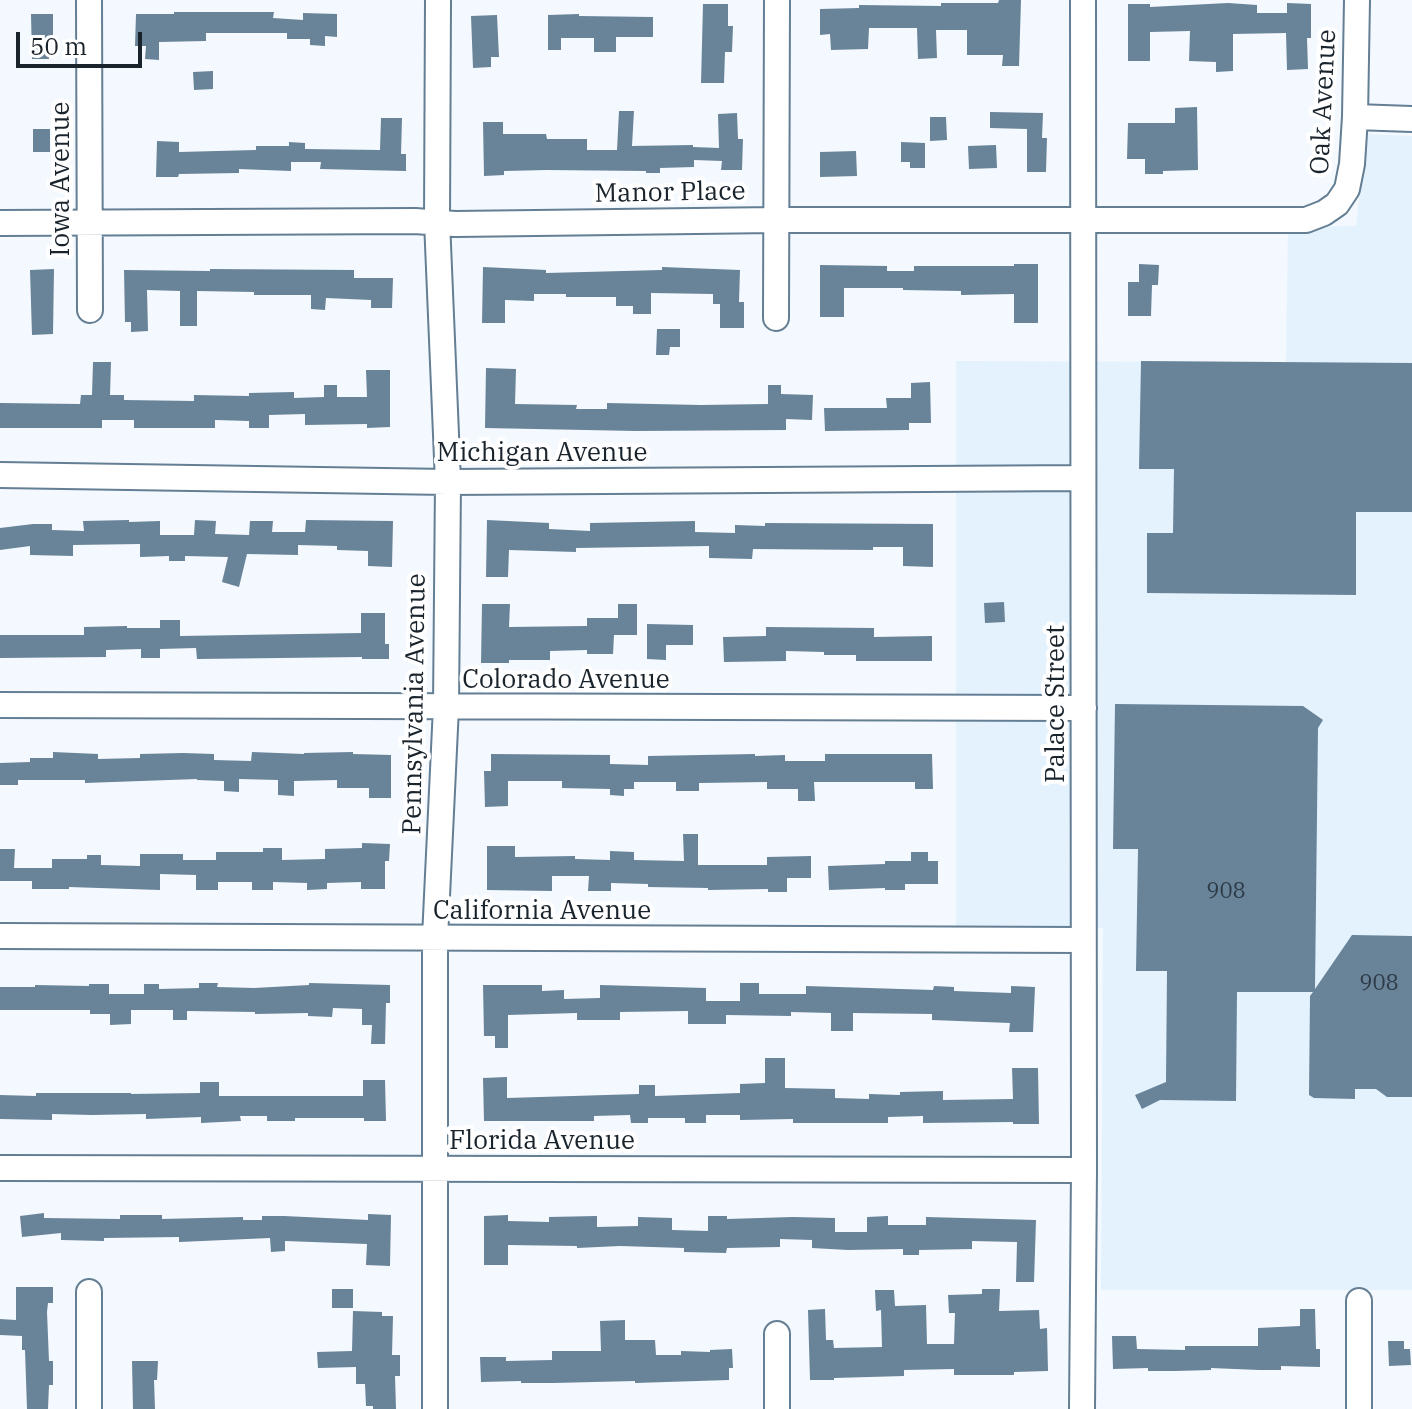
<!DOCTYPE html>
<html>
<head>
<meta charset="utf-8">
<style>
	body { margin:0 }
	#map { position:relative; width:1412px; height:1409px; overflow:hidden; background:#f3f9fe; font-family:"IBM Plex Serif",serif }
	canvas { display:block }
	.scale { position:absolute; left:16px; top:32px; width:126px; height:36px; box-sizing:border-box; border:4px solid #19232c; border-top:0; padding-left:10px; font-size:24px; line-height:28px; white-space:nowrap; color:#19232c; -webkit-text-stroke:6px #fff; paint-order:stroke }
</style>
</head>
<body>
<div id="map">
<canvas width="1412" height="1409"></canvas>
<div class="scale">50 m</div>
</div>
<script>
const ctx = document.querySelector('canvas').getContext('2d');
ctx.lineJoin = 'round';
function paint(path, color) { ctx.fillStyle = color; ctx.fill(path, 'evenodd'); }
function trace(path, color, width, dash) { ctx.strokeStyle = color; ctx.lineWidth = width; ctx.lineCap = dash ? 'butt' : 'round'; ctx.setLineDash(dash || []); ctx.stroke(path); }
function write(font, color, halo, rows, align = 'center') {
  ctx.font = font + ' "IBM Plex Serif",serif'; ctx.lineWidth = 8; ctx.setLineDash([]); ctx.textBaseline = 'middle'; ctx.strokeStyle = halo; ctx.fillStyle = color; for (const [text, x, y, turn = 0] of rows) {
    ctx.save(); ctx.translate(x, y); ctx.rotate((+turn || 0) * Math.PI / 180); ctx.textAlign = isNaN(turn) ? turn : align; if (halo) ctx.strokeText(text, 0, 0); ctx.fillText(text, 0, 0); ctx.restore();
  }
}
paint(new Path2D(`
	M1366 134 1412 136V1290H1101L1103 928 956 929V361L1286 362 1288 227 1356 226Z`), '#e4f2fe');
paint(new Path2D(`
	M999 0H1021L1019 66H1002L1003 55H967V30H936L937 58 918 59 917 28H869L868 49 831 50 830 34 820 35V9L859 8V5L941 6V3H998Z
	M1228 3 1257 5V13H1287V3L1311 4V38H1307L1308 69 1287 70 1286 33 1233 34V71L1216 72V62L1189 61 1190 31 1150 32V61H1128V4H1150V7Z
	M703 4H728V26H733L732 52H725L724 83H701Z
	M174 12H274L273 18 303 20V13L337 14V37L325 36V46L310 45V39H287V33H206V41L159 42V60L145 59 146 46H135L136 14H174Z
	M31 14H53V40H49V59H32Z
	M579 14V16L653 17V37H616V52H594V38H561V50H548V15Z
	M497 15 499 57H491V67L473 68 471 16Z
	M213 71V89L194 90 193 72Z
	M1197 107 1198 170 1163 171V174H1145V159H1127L1128 123H1175V108Z
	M619 111H634L632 146 693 145V147L719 148 718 114 737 113 738 139H743L742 170H721L722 161 694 160V167L660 168V173H646V171L547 170 504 171V175L484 176 483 122H503V134H546L547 139H587V150H617Z
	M990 112 1043 113 1042 138H1047L1046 172H1027V129L990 128Z
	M930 117H946L947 140 930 141Z
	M381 118H402L401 154H406V171L320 169 321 162H291V171L239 169V173L179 174 178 177H156L157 141 179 142V152L256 150V146H289V142L305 143V149L380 150Z
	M33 129H50V152H33Z
	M901 142 925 143V168H910V162H901Z
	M996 145 997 168 969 169 968 146Z
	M856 151 857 176 820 177V152Z
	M1014 264H1038V323H1014V294L961 295V291L903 290V288H844V317H820V265L887 266V271H914V266H1014Z
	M1139 264 1159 265 1158 285H1152L1151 316H1128V282H1139Z
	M483 267 546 270V273L662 270V267L740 270 739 302H744V328H720V304H713V294L651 293V314H633V306H616V297H566V294H534V301L505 300V323H482Z
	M54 269 53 334 32 335 30 270Z
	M210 269 354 270V278H393L392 308H371V300L326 298 325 310 311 309V295H254V292L197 291V326H180V291L147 290 148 331 131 332V322H125L124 270 210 271Z
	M657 329H680V347H670L669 355H656Z
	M1141 361 1412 363V512H1356V595L1147 593V533H1173L1174 469H1139Z
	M93 362H111L110 395H124V400L194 401V395L249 396V393L294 392V398L324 397V385H337V397H367L366 370H390V427L367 428V424L305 425V414L269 415V428H249V421L215 420V428H134V420H102V428H0V403L80 404 81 395H92Z
	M486 368 516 369 515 404 577 405 576 409H607V403L701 405 768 404V385H781V394L813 395 812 420 786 419V430L636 431 485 428Z
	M930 382 931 423H909V430L825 431 824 408H887L886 398H911V383Z
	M129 520V522L160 521V535H194L195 520 216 521 215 534 249 535 250 521H273L272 532H305L306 520 393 521 392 567 368 566V551L337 550V546L298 545V555L247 554 239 587 222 582 228 557 185 556V561H169V556L140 557V544L73 545V556L30 555V546L0 550V528L33 524H52V530L84 531 83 521Z
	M487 520 549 523V529L590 531V523L695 521V532L735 533V525L765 526V523L933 524V567L903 566V547H873V550L753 549 752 559 709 558V546L576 548V552L509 550 508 577H486Z
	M1004 602 1005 622 985 623 984 603Z
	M482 604H510L509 627 587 626V618H618V604H637V635H614L613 654H587V650L550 651V660H509V663H481Z
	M361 613H385V644H389V659H362V657L197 659 196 648 160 649V658H141V649L106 650V657L0 658V635H84V627L127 626V628H160V620H180V636L361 633Z
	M647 624 693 625V645H666V660L647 659Z
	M766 627 874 628V637L932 636V661H856V655H824V652L786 651V661L724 662 723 637 766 636Z
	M1115 704 1303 706 1323 720 1318 728 1315 989 1352 935 1412 936V1097H1387L1376 1089H1355V1099L1314 1098 1309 1095 1310 996 1313 992H1237L1236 1101 1160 1100 1142 1109 1135 1095 1166 1082 1167 971H1136L1138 849H1113Z
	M53 752 98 754V759L140 758V754L183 753 214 754V760L251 761 252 752 304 754V753L353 752V754L391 755V798H369V788H337V780L294 781V796L278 795V780L239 779V792L224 791V781L197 780V779L85 783V780H18V785H0V763L30 762V758H53Z
	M491 754 610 755V764L648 765V756L755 754V756L785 755V761H825V754H932L933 789H915V782H814L815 801H798V789H767V782L699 783V791H676V782H634V789H624V796L610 795V789L562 788V781H508V806L485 807 484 771H491Z
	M683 834H698V865H767V857L811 856V878H787V892H768V889L708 890V888L648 887V884L611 883V891H588L589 876H552V891L487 890V846H515V857L575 856V859L610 860V851L634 852V860L684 861Z
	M362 843 390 844 389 861H385V889H361V882L327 883V889L307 890V883L273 882V890H252V882H218V890H196V875L160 874V890L69 887V889H32V881H0V849H15L14 868H52V859H87V855H101V865L140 866V854H183V860H216V852H263V848H282V860L325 859V849L362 848Z
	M911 852H928V861H938V884H905V890H885V888L829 890 828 866 885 864V861H911Z
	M199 983H218L217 987 254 988 309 985V983L390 985V1003H386L385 1044H371L372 1025H362V1009L333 1008 332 1017 308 1016V1013L255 1014V1012L187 1011V1020H173V1010H131V1024L110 1025V1014H90V1010H0V987H35V985L89 986V984H109V994H144V984H159V989L199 988Z
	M740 983H759V994H806V986L933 990 934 986 954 987V991L1011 993V986L1035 987 1033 1032H1009L1010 1023 932 1020V1014L853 1013V1031H831V1013L791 1012V1016L726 1015V1024H688V1011L620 1012V1020H577V1013L508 1015V1048H495V1036H484L483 985H542V991L564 990V999L600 998V985L706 988V1001H740Z
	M765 1058H785V1088L835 1089V1098L869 1099V1094L900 1095V1092L943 1091V1100L1013 1099 1012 1068H1038L1039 1124H1013V1122L923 1123V1116L888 1117V1123H793V1119L740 1120V1115H706V1123H685V1118H648V1123H631L630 1115 594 1116V1121H484L483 1078 507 1077V1098L639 1094V1085H655V1096L740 1093V1084L765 1083Z
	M363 1080H385L386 1121H364V1118H295V1121H267V1116H240L241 1121 201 1123V1117L146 1119V1114L92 1115 52 1114V1120L0 1119V1095L36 1096V1093H131V1094L200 1093V1082H219V1096H363Z
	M44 1213V1218L120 1219V1215H162V1219L243 1217V1220H262V1216H284L368 1220V1214L391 1215 390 1266 366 1265 367 1244 285 1241V1251L271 1252 270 1238 179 1242V1237L104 1238V1241L61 1240V1233L22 1237 20 1216Z
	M508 1215V1221L549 1222V1217L597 1216V1227L638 1226V1217L672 1218V1230L708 1231V1216H727V1219L793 1217 835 1218V1232H867V1217L888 1216V1225H926V1217L1036 1220 1034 1282H1016L1017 1242 972 1241V1249L919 1250V1255H903V1249L848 1250 812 1248V1240L780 1239V1247L727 1248 726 1253 684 1252V1248L620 1246 577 1248V1246L508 1245V1265H484V1216Z
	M16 1287H53V1303H48L47 1312 49 1361H53V1385H49L48 1409H27L25 1350H22V1336L0 1335V1319L16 1320Z
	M332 1289H353V1308H332Z
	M982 1289H1000L999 1311 1039 1310 1040 1329 1047 1328 1048 1371 1014 1372V1375H954V1369L904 1370V1376L834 1378V1380H810L808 1310 825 1309 826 1340H833L834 1348 882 1347 881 1310 876 1311 875 1290H894L895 1306 926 1305 927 1344H954L955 1313H949L948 1295 982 1294Z
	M1300 1309H1315L1316 1349H1320V1367L1281 1366V1370H1259L1211 1368V1370L1175 1371H1148V1368L1113 1369 1112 1336H1136L1137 1349 1185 1350V1346H1258V1328L1300 1326Z
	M353 1311 382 1312V1316H393L392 1355H400V1376H395L396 1409H373V1406H366L365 1384H356V1367L318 1368 317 1352 352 1351Z
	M625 1320V1340H655L656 1355H681V1351L710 1352V1350L732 1349 733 1368H729V1380L635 1383V1381L553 1383H521V1381L481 1382 480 1357H506V1361L552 1360V1351H601L600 1321Z
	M1388 1341H1404V1349H1410L1411 1365 1389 1366Z
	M132 1361H158L157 1380H154L155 1409H133Z`), '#698399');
const minor = new Path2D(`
	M89 0 90 310
	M1355 117 1412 119
	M0 223 415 221 455 224 775 220H1306L1324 213 1337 204 1347 189 1352 164 1355 117 1357 0
	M776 318 777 0
	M0 475 448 482 1083 478
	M0 705 1084 708
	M0 936 1083 940
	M0 1168 1084 1170
	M89 1292V1409
	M1359 1301V1409
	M777 1334V1409
	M435 1409V938L446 707 448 482 437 221 438 0
	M1082 1409 1084 1170 1083 0`);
trace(minor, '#647e94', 28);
trace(minor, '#fff', 24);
write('22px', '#2d3b47', null, [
	["908",1226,892],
	["908",1379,984]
]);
write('26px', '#19232c', '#fff', [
	["Oak Avenue",1324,102,-87],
	["Iowa Avenue",61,179,-90],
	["Manor Place",670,193,-1],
	["Michigan Avenue",542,453],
	["Colorado Avenue",566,680],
	["Pennsylvania Avenue",415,704,-89],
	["Palace Street",1056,704,-90],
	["California Avenue",542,911],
	["Florida Avenue",542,1141]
]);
</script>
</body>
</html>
